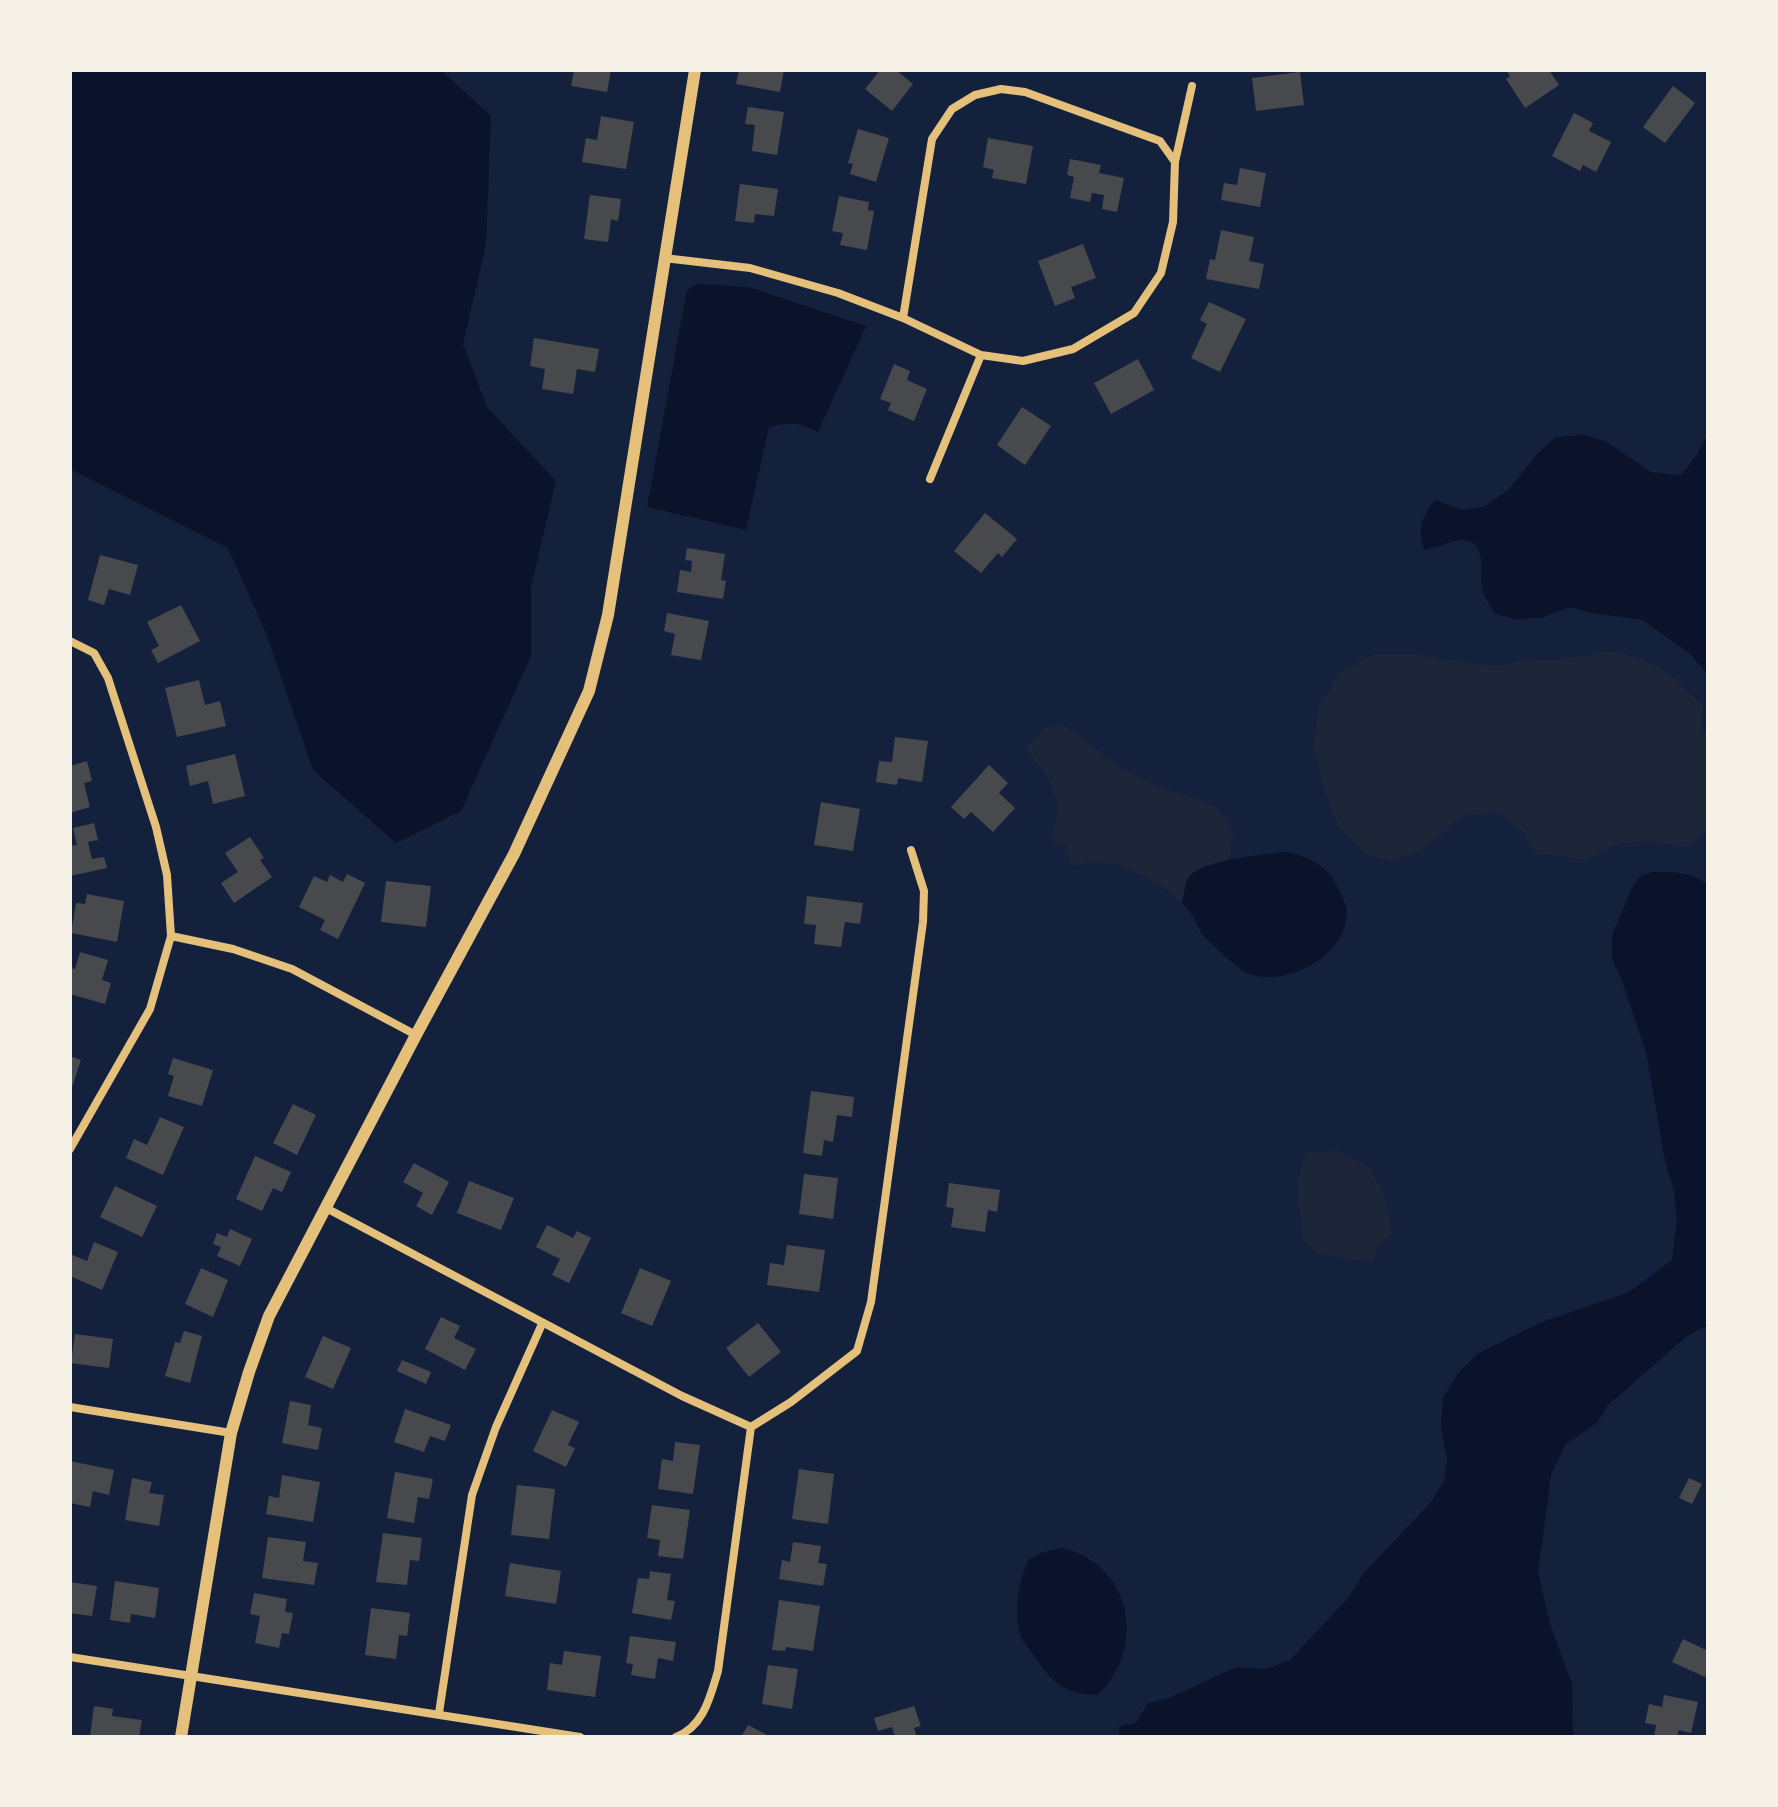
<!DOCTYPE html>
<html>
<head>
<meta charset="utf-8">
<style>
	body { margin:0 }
	#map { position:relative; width:1778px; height:1807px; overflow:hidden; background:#14213d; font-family:Karla,sans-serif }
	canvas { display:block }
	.frame { position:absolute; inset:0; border:72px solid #f6f1e7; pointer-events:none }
</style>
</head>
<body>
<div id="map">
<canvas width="1778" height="1807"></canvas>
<div class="frame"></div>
</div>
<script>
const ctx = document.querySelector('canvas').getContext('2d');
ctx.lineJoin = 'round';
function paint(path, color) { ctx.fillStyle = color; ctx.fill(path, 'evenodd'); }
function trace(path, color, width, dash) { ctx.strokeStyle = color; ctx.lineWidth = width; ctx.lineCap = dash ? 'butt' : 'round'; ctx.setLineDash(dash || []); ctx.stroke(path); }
paint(new Path2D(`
	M1613 651C1656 662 1673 674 1703 706L1701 731 1708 735V826L1687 847 1648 841 1620 844 1587 860 1536 854 1522 831 1500 812 1463 816 1421 850 1391 861 1367 855 1340 827 1325 793 1314 745 1318 707 1339 673 1373 654H1418L1446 660 1499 666 1525 659 1554 660Z
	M1064 724 1120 768 1163 789 1193 797 1217 808 1226 819 1233 834 1230 858 1216 865 1203 866 1185 892 1182 903C1160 884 1129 864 1098 862 1090 861 1080 865 1072 866L1065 846 1050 840C1066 801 1052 777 1025 749L1044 728Z
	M1338 1150 1368 1167 1384 1193 1392 1234 1376 1247 1374 1262 1319 1255 1303 1239C1301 1212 1292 1175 1308 1152Z`), '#1d2539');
paint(new Path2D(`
	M70 70H441L491 116 486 245 463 344 487 407 556 481 531 587V656L461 811 396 843 313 770 267 636 228 548 70 469Z
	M697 284 749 287 866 326 818 432C800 422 790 422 769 427L746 530 647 507 687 290Z
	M1708 433V675L1690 654 1643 620 1591 613 1571 607 1541 618 1514 619 1495 614C1491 607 1485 599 1483 591 1478 574 1489 538 1461 540 1452 541 1435 548 1424 550 1418 529 1421 517 1435 500L1463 510 1484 507 1509 489 1539 452 1556 437 1584 435 1605 441 1651 472 1681 475 1696 456Z
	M1286 852C1307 856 1326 865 1336 884 1339 891 1345 900 1346 907 1353 953 1288 988 1249 974 1242 972 1207 941 1202 934 1195 922 1193 913 1182 903 1184 896 1184 884 1188 878 1200 860 1265 854 1286 852Z
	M1653 872C1674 872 1691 871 1708 885V1325L1687 1336 1607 1406 1598 1422 1566 1444 1551 1475 1538 1573 1551 1627 1572 1684 1573 1737H1120L1119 1726 1136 1723 1147 1704 1169 1698 1236 1667 1266 1669 1290 1660 1348 1598 1364 1573 1431 1502 1444 1481 1447 1460 1441 1428 1443 1398 1458 1373 1477 1354 1542 1322 1629 1292 1672 1260 1677 1217 1673 1188 1665 1161 1646 1052 1622 981 1612 959V935L1632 888 1641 875Z
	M1062 1548C1132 1564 1147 1647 1098 1695 1066 1696 1049 1680 1033 1654 1028 1648 1022 1640 1020 1633 1013 1608 1019 1581 1029 1559L1043 1552Z`), '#0b132b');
paint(new Path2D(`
	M574 70H611L607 92 571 86Z
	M739 70H784L780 92 736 84Z
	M880 70H896L913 84 892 111 865 89Z
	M1506 70H1549L1559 85 1525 108 1506 79 1510 76Z
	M1300 72 1304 105 1256 111 1252 78Z
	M1673 86 1695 103 1665 143 1643 127Z
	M748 107 784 112 777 155 752 151 755 125 745 124Z
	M1574 113 1593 123 1589 131 1611 142 1596 172 1583 165 1580 171 1552 156Z
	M601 116 634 122 626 169 582 162 586 138 597 140Z
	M858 129 889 138 876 182 850 174 853 164 848 163Z
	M988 138 1033 146 1026 184 992 178 994 170 983 167Z
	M1070 159 1101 165 1099 173 1124 178 1117 212 1102 209 1104 195 1092 193 1090 202 1070 198 1074 177 1067 175Z
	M1240 168 1266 173 1260 207 1221 200 1224 183 1237 185Z
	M740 184 778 189 774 216 755 214 754 223 735 221Z
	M590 195 621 199 618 221 611 219 608 242 584 239Z
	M839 196 869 202 868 210 874 211 867 250 840 245 843 233 832 231Z
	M1221 230 1254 237 1249 261 1264 264 1259 289 1206 279 1210 259 1215 260Z
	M1083 244 1096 278 1071 287 1075 298 1055 306 1038 261Z
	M1209 302 1246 319 1220 372 1191 358 1207 324 1200 320Z
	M534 338 599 349 595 372 577 369 573 394 542 389 545 369 530 366Z
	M1138 359 1154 390 1111 414 1094 383Z
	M894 364 910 371 907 380 927 389 914 421 888 410 891 403 880 399Z
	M1022 407 1051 426 1025 465 997 445Z
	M985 513 1017 539 1002 557 998 553 981 573 954 551Z
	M687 548 725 554 721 580 726 581 723 599 677 592 680 570 691 572 692 561 685 560Z
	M100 555 138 565 130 595 109 589 104 605 88 600Z
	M181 605 200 641 158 663 151 650 159 646 147 622Z
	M667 613 709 621 701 660 671 655 675 634 664 631Z
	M199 680 205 705 220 701 226 726 177 737 165 688Z
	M895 737 928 741 922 782 898 778 897 785 876 782 879 761 892 762Z
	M235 754 245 796 213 804 208 781 190 786 186 766Z
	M87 761 92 781 84 783 90 807 70 813V766Z
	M989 765 1008 783 999 793 1015 808 993 832 971 812 964 819 951 807Z
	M821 802 860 809 853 851 814 845Z
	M94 823 98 840 88 842 92 859 104 857 107 868 70 876V846L77 845 73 828Z
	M250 837 264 858 260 860 272 877 234 903 221 883 238 872 225 853Z
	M347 874 365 883 338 939 320 930 325 920 299 907 314 876 327 882 330 875 343 882Z
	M386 881 431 886 426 927 381 922Z
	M87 894 124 901 117 942 71 933 76 903 85 904Z
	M807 896 863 903 860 924 845 922 841 947 814 944 816 925 804 924Z
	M80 952 108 960 102 980 111 983 105 1004 70 994V968L75 969Z
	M70 1056 81 1060 71 1090H70Z
	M173 1058 213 1070 202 1106 168 1096 174 1076 168 1074Z
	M811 1091 854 1097 852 1117 837 1115 833 1142 824 1140 822 1156 803 1153Z
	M293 1104 316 1115 297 1155 273 1143Z
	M160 1117 184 1127 163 1175 126 1158 134 1139 147 1145Z
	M255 1156 291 1172 282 1192 273 1188 262 1211 236 1199Z
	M414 1163 449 1182 432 1215 416 1206 423 1193 403 1182Z
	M804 1174 838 1178 833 1219 799 1214Z
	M469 1181 514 1198 501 1230 457 1213Z
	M949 1183 1000 1190 997 1212 988 1210 985 1232 951 1227 954 1208 946 1207Z
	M115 1186 157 1206 142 1237 100 1217Z
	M547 1225 573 1238 577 1231 591 1238 569 1283 552 1275 560 1259 536 1247Z
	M230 1229 252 1239 240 1266 217 1256 221 1247 213 1244 217 1233 227 1237Z
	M94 1242 118 1252 102 1290 70 1276V1254L87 1261Z
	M787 1245 825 1250 819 1292 767 1285 770 1263 784 1265Z
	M201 1268 228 1280 213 1317 185 1304Z
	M640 1268 671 1281 652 1326 621 1313Z
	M441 1317 460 1326 454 1338 476 1349 465 1370 425 1349Z
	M758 1323 781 1352 749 1377 726 1348Z
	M184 1331 202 1336 190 1383 165 1376 175 1342 180 1343Z
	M75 1334 113 1339 109 1368 71 1363Z
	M323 1336 351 1348 333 1389 305 1377Z
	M402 1360 431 1372 426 1384 397 1371Z
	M290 1401 311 1405 308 1425 322 1428 318 1450 282 1443Z
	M405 1409 451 1425 445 1441 430 1436 424 1452 394 1442Z
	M552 1410 579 1422 568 1445 575 1448 566 1467 533 1451Z
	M675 1442 700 1445 693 1494 658 1489 662 1459 673 1461Z
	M70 1461 114 1470 109 1495 93 1491 90 1507 70 1503Z
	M799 1469 834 1474 828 1524 792 1519Z
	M395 1472 433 1479 429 1499 418 1497 414 1523 387 1518Z
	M282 1475 320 1482 313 1522 266 1514 269 1496 279 1498Z
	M132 1478 152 1482 149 1493 164 1495 159 1526 125 1520Z
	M1689 1478 1702 1484 1692 1504 1679 1498Z
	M517 1485 555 1489 549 1539 511 1535Z
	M652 1505 690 1510 683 1559 658 1556 660 1540 647 1538Z
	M383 1533 422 1538 419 1561 410 1560 407 1585 376 1582Z
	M268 1537 306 1542 303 1561 318 1563 314 1585 262 1578Z
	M793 1542 821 1546 818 1563 827 1564 823 1586 779 1579 782 1560 790 1562Z
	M510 1563 561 1571 556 1604 505 1596Z
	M650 1571 671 1574 667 1600 675 1601 671 1620 632 1613 638 1578 649 1579Z
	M115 1581 159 1588 155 1618 131 1614 130 1623 110 1620Z
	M70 1582 97 1586 92 1616 70 1613Z
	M254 1593 287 1599 285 1612 293 1613 289 1634 282 1633 279 1648 255 1643 260 1616 250 1614Z
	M779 1600 820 1606 813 1651 786 1647 785 1651 772 1650Z
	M371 1608 410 1613 407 1636 399 1635 396 1659 365 1655Z
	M630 1636 676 1642 673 1661 658 1658 655 1679 631 1675 633 1664 626 1663Z
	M1683 1639 1708 1651V1671L1705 1677 1672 1662Z
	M564 1651 601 1656 595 1697 547 1690 550 1663 562 1665Z
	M768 1665 798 1669 792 1709 762 1704Z
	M1664 1695 1698 1702 1691 1733 1679 1730 1677 1737H1654L1656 1725 1645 1723 1649 1704 1662 1707Z
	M94 1706 113 1709 112 1716 142 1720 139 1737H90Z
	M914 1706 921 1726 914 1728 917 1737H895L892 1727 878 1731 874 1718Z
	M748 1725 771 1737H741Z`), '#48494c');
trace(new Path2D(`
	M1175 162 1192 86
	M664 258 750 268 838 293 903 318 981 355 1023 361 1073 349 1134 313 1161 273 1173 222 1175 162 1160 141 1025 92 1001 89 975 95 952 109 932 139 903 318
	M930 479 981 355
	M70 641 94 653 108 678 156 827 167 875 171 936 150 1009 70 1149
	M171 936 233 949 292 969 416 1035
	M326 1208 682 1396 751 1427
	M70 1407 231 1433
	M70 1657 580 1737
	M439 1713 472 1495 496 1427 542 1324
	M676 1737C704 1726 710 1697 718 1671L751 1427 791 1402 857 1351 871 1302 923 922 924 891 911 850`), '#e5c07b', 8);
trace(new Path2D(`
	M181 1737 231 1433 249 1372 269 1316 416 1035 514 854 589 691 608 615 695 70`), '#e5c07b', 12);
</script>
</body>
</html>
